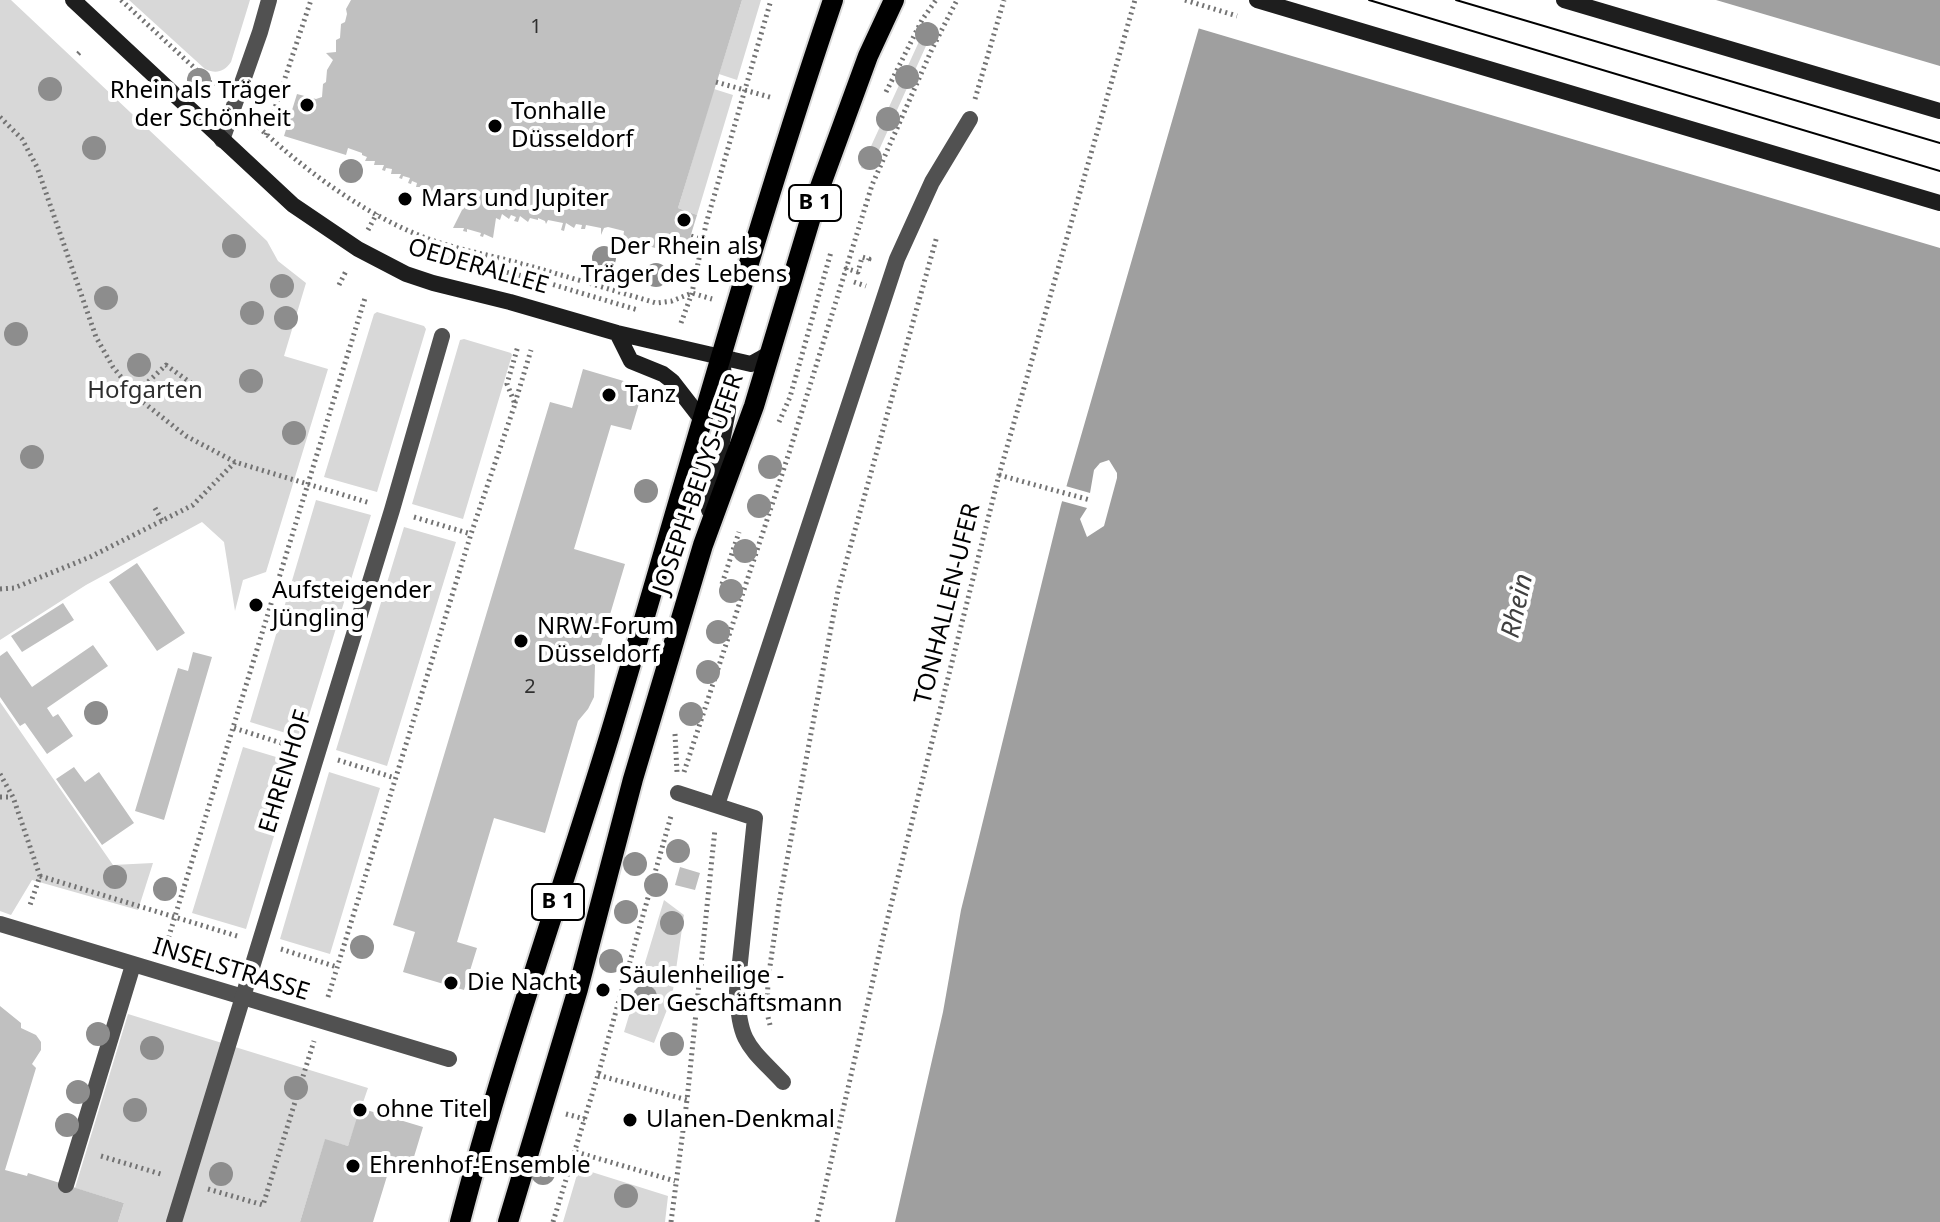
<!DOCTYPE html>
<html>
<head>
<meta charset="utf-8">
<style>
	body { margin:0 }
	canvas { display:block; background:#fff }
</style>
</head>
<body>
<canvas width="1940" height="1222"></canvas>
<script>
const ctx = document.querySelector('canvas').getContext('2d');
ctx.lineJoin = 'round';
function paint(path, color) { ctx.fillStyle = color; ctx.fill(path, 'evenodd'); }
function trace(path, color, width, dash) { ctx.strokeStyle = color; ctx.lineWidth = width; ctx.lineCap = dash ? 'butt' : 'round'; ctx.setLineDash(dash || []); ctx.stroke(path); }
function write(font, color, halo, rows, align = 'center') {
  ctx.font = font + ' "Noto Sans",sans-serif'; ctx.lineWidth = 8; ctx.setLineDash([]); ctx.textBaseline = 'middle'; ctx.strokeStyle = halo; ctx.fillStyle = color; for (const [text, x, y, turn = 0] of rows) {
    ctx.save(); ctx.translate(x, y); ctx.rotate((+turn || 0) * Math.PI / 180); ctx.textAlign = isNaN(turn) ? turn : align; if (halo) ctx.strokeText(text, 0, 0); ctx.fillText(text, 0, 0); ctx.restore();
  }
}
paint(new Path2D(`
	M0 0H11L267 241 278 261 306 283 284 356 328 369 266 572 243 580 235 611 224 542 202 522 86 585 0 640Z
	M129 0H250L231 62C224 72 216 74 205 69Z
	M742 0H761L737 80 719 74Z
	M928 22 935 26 870 170 861 168Z
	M714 89 733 95 697 215 678 208Z
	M377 312 424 326 426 329 377 492 324 477 374 314Z
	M464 339 511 353 512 355 463 519 412 504 460 340Z
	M316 500 371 515 302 738 250 722Z
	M404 527 456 542 387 766 336 750Z
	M0 702 113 865 153 863 138 910 32 880 11 915 0 911Z
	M243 747 296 763 246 929 192 913Z
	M329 772 380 788 330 954 280 939Z
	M664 900 684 915 672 997 654 1043 624 1032Z
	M128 1014 368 1088 348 1146 325 1140 300 1222H118L124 1203 75 1188Z
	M579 1168 668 1196 665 1222H563Z`), '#d8d8d8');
paint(new Path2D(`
	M1207 0H1940V1222H895L943 1012 961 910 1061 505Z`), '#9f9f9f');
paint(new Path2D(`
	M1203 0H1716L1940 66V248L1194 27Z
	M1109 460 1117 473V478L1104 526 1087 537 1080 519 1087 508 1058 500 1062 485 1090 493 1094 470 1100 463Z`), '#fff');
paint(new Path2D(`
	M351 0H742L678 208 697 215 684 257 623 238 624 231 608 227 604 228 601 235V228L586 225 585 229H581L582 225 576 224 574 228 566 223 564 231 561 230 563 223 548 220 546 224 545 221 538 218V220L530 218 528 222 520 216 518 222 514 221 516 217 511 215 509 219 502 214 500 220 496 218 493 238 484 234 483 237 480 236 481 233 467 229V232L463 231 464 228H453L462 210 424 191 426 187H416L417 183 412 181 411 184 408 183 410 178 403 176 402 179 399 178 401 174H391L392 169 386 168 385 171 382 170 384 165H374L375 161H365L367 157 362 155V153L348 148 346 155 284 136 297 94 316 99 322 97 323 84 326 82 327 70 333 60 326 53 336 52V40L340 38 341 24 345 22 347 14 346 9Z
	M583 369 644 387 631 430 611 425 574 549 625 564 595 665 594 697 588 709 578 721 545 833 494 818 457 942 477 948 464 990 403 972 415 932 393 925 550 402 572 408Z
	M137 563 185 633 157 651 109 582Z
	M63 603 74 620 22 652 11 636Z
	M93 645 108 666 47 708 53 717 58 714 73 736 47 754 25 723 20 726 0 697V656L7 651 32 687Z
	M193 652 212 657 164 820 135 811 178 668 188 671Z
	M74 767 85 782 99 772 134 823 102 845 56 779Z
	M680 867 700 873 695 890 675 885Z
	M0 1006 21 1023V1028L36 1035 41 1042V1050L32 1064 36 1068 5 1170 27 1176 28 1173 124 1203 118 1222H0Z
	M360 1108 423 1127 410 1170 391 1163 373 1222H300L325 1139 348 1146Z`), '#c0c0c0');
const primary = new Path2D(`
	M460 1222C503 1056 561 895 611 731 684 487 751 241 833 0
	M508 1222 578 989 633 779 703 545 754 406 820 187 868 56 894 0`);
trace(primary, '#dbdbdb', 24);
trace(new Path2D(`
	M121 0 214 86
	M1185 0 1237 16
	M78 54 81 51
	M716 82 773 98
	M886 92 922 20 936 0
	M975 99 1004 0
	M0 117 22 139 37 167 96 337 113 367 139 399 186 436 235 462 370 503
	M254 123C303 169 363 214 426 238 455 249 485 254 515 262 562 275 609 289 656 303L672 301 692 293 712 299
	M157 127 161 123
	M266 135 311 0
	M368 230 377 213
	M691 236 703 240
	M431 254 531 278 638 310
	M845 268 858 272 862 257 869 259 867 264
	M854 282 866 286
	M339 285 346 271
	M681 323 692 293 706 224 771 0
	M135 394 166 365 191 383 206 389
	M515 403 531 350
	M779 422 790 397 831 252
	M999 475 1090 500
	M155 508 162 521
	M414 517 471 534
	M722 584 739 532
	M0 589 14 588 90 557 193 505 235 462
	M234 728 294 747
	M675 734 677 772
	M338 760 395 778
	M684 772 790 450 872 185 932 49 957 0
	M0 774 13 797 40 876 29 908
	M0 797H12
	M40 876 237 936
	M165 949 365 298
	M281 949 337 967
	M328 997 471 534 515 404 507 384 518 346
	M770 1025 767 1013 768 980 780 897 838 591 937 236
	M598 1075 687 1100
	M566 1114 585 1119
	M576 1152 675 1181
	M101 1156 164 1175
	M208 1189 263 1205 314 1041
	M553 1222 598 1075 671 816
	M671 1222 687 1100 715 829
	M817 1222 883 937 999 475 1135 0`), '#737373', 5, [2, 4]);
trace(new Path2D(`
	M222 140 260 32 269 0
	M678 793 755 818 737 991C739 1044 749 1046 783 1082
	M717 805 897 259 932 182 970 119
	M0 924 449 1059
	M66 1185 133 965`), '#515151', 16);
trace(new Path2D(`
	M174 1222 392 510 442 336`), '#515151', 16);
trace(new Path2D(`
	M73 0 293 205 358 249 406 274 433 283 510 302 617 333 751 364 769 354
	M1257 0 1940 203
	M1564 0 1940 111
	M617 333 631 361 663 374 672 381 703 421
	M709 510 728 410 722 359`), '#1e1e1e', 16);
trace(primary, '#000', 20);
trace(new Path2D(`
	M1369 0 1940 171
	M1456 0 1940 143`), '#000', 2);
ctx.fillStyle = '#8d8d8d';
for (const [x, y] of [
	[927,34],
	[907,77],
	[199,80],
	[50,89],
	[888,119],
	[94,148],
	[870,158],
	[351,171],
	[234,246],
	[604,258],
	[656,275],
	[282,286],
	[106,298],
	[252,313],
	[286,318],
	[16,334],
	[139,365],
	[251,381],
	[294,433],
	[32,457],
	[770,467],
	[646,491],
	[759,506],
	[745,551],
	[731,591],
	[718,632],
	[708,672],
	[96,713],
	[691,714],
	[678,851],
	[635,864],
	[115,877],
	[656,885],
	[165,889],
	[626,912],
	[672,923],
	[362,947],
	[611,961],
	[645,997],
	[98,1034],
	[672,1044],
	[152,1048],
	[296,1088],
	[78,1092],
	[135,1110],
	[67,1125],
	[543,1173],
	[221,1174],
	[626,1196]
]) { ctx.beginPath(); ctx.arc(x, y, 12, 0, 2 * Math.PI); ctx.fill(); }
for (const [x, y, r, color] of [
	[307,105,8,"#000"],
	[495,126,8,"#000"],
	[405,199,8,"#000"],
	[684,220,8,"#000"],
	[609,395,8,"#000"],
	[256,605,8,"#000"],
	[521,641,8,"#000"],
	[451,983,8,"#000"],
	[603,990,8,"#000"],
	[360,1110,8,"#000"],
	[630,1120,8,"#000"],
	[353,1166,8,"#000"]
]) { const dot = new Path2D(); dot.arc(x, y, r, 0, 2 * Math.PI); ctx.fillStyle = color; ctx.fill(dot); trace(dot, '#fff', 3); }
write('20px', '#303030', null, [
	["1",536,27],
	["2",530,687]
]);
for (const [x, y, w] of [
	[815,203,52],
	[558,902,52]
]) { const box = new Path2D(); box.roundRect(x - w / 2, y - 18, w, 36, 6); ctx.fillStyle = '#fff'; ctx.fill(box); trace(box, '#000', 2); }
write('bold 22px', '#000', null, [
	["B 1",815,203],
	["B 1",558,902]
]);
write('24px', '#000', '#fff', [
	["Rhein als Träger",291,91,"right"],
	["der Schönheit",291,119,"right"],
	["Tonhalle",511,112],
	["Düsseldorf",511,140],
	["Mars und Jupiter",421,199],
	["Der Rhein als",684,247,"center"],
	["Träger des Lebens",684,275,"center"],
	["Tanz",625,395],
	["Aufsteigender",272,591],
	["Jüngling",272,619],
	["NRW-Forum",537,627],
	["Düsseldorf",537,655],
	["Säulenheilige -",619,976],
	["Der Geschäftsmann",619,1004],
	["Die Nacht",467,983],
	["ohne Titel",376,1110],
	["Ulanen-Denkmal",646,1120],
	["Ehrenhof-Ensemble",369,1166]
], 'left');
write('24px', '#000', '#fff', [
	["OEDERALLEE",478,267,16],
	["JOSEPH-BEUYS-UFER",699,484,-71],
	["TONHALLEN-UFER",948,604,-76],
	["EHRENHOF",286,772,-73],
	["INSELSTRASSE",231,970,17]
]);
write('24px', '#2f2f2f', '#fff', [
	["Hofgarten",145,391]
]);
write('italic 26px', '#404040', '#fff', [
	["Rhein",1518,606,-77]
]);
</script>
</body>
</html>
